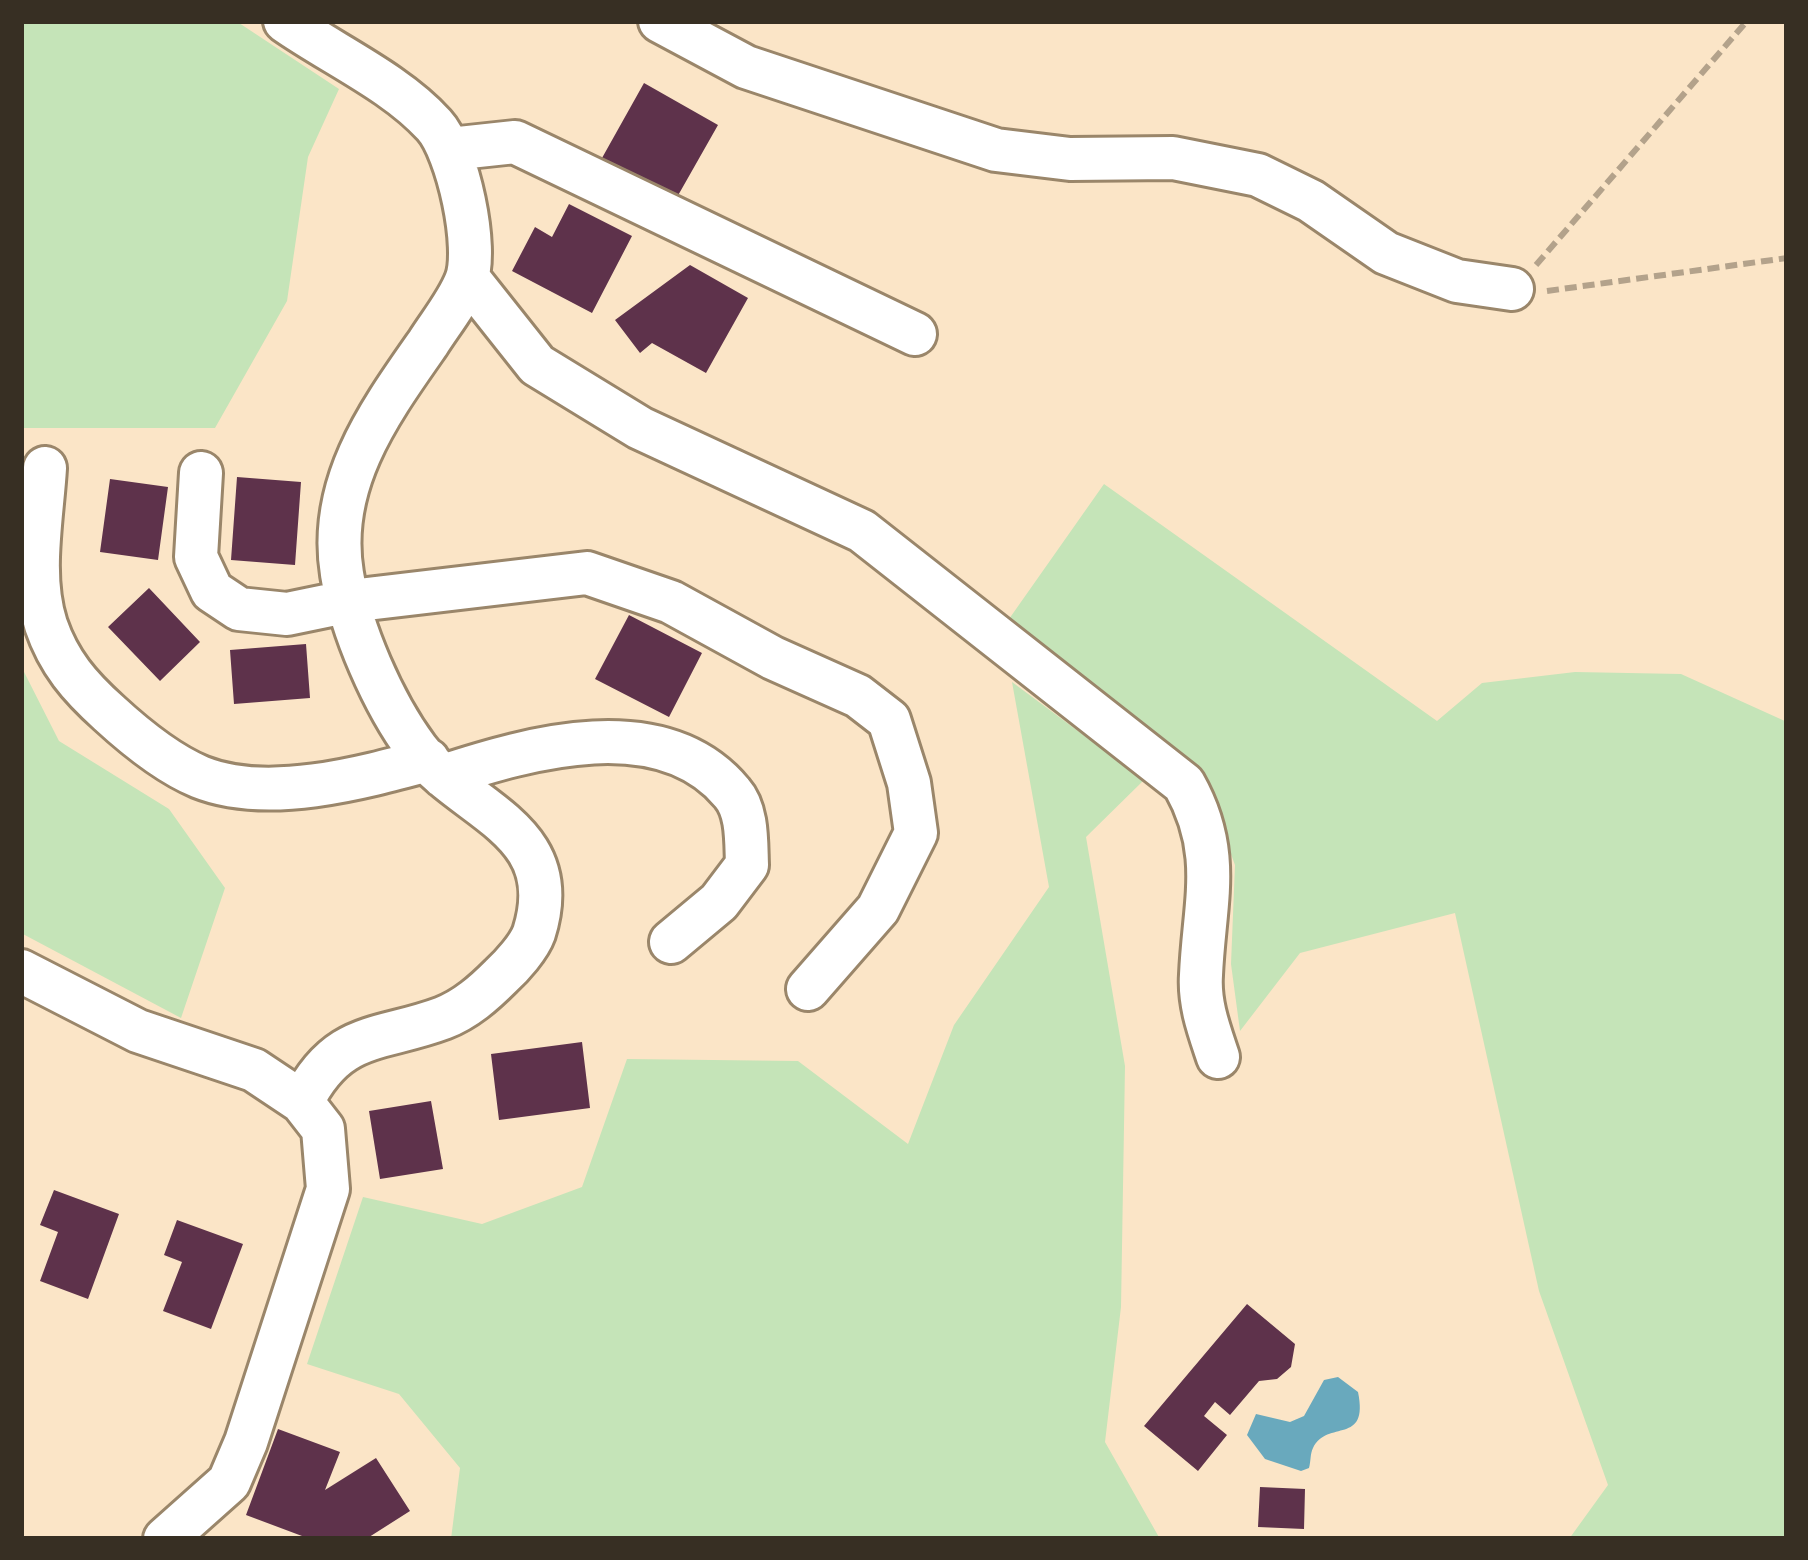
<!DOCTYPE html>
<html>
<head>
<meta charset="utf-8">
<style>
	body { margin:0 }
	#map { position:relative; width:1808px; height:1560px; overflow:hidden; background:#fbe5c7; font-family:"Crimson Pro",serif }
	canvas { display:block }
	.frame { position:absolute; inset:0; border:24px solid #372f23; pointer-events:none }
</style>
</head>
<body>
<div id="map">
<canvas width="1808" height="1560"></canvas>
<div class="frame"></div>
</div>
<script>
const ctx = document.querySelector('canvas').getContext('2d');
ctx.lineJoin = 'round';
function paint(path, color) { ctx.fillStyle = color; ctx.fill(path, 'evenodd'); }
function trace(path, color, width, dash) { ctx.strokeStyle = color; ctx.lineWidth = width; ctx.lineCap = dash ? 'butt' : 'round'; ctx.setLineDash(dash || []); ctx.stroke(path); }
paint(new Path2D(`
	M21 21H236L339 89 308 157 287 301 215 428H21Z
	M1104 484 1437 721 1482 683 1575 672 1681 674 1787 722V1539H1569L1608 1485 1539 1291 1455 913 1300 953 1240 1031 1231 964 1235 865 1204 781 1009 619Z
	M21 666 59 741 169 809 225 888 181 1018 21 933Z
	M1012 682 1144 780 1086 837 1125 1066 1121 1307 1105 1442 1160 1539H451L460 1468 399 1394 307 1364 363 1197 482 1224 582 1187 627 1059 798 1061 908 1144 954 1025 1049 887Z`), '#c5e4b8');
paint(new Path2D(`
	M1338 1377 1358 1392C1369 1446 1327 1419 1313 1448 1310 1454 1311 1461 1309 1468L1301 1471 1265 1459 1247 1435 1256 1414 1290 1422 1304 1416 1324 1380Z`), '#69a9bd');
paint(new Path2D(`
	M644 83 718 125 676 199 602 158Z
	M569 204 632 236 592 313 512 271 535 227 552 237Z
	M690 265 748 298 706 373 652 343 640 353 615 320Z
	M237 477 301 482 295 565 231 560Z
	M110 479 168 487 158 560 100 552Z
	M149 588 200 642 160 681 108 627Z
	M629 615 702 653 669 717 595 679Z
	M306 644 310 698 234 704 230 650Z
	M582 1042 590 1108 499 1120 491 1054Z
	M431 1101 443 1169 380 1179 369 1111Z
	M54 1190 119 1214 88 1299 40 1281 58 1232 40 1225Z
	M177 1220 243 1244 211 1329 163 1311 182 1262 164 1255Z
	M1247 1304 1295 1344 1291 1367 1277 1379 1259 1381 1230 1415 1215 1402 1204 1416 1227 1435 1198 1471 1144 1426Z
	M278 1429 340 1452 325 1490 376 1458 410 1511 366 1539H310L246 1515Z
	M1260 1487 1305 1489 1304 1529 1258 1527Z`), '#5e324b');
const minor = new Path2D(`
	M285 21C332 54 395 82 434 125 458 151 479 249 466 281 458 302 440 324 428 343 379 413 327 484 342 574 351 630 383 703 417 749 465 812 567 828 534 933 529 947 512 966 501 976 484 993 466 1009 443 1018 379 1042 338 1030 302 1102
	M660 21 746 67 996 150 1070 159 1173 158 1258 175 1311 201 1386 253 1457 281 1512 289
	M450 149 515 142 915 334
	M468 278 537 365 640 428 862 531 1184 784C1223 853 1204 903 1201 975 1199 1004 1209 1030 1218 1057
	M45 468C42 518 30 576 46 625 59 663 80 687 109 713 134 736 169 764 200 777 267 804 362 778 428 760
	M201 473 196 557 212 591 239 609 287 614 350 601 587 573 671 602 773 658 858 696 889 720 909 783 916 833 878 909 808 989
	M443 776C529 748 662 709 732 793 748 811 746 843 747 865L719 902 671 942
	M21 971 138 1031 254 1070 302 1102 323 1129 328 1189 246 1442 229 1482 165 1539`);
trace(minor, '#9a866a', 48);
trace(new Path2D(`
	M1536 265 1747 21
	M1547 291 1787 258`), '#b3a28b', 6, [12, 6]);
trace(minor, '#fff', 42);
</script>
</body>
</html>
